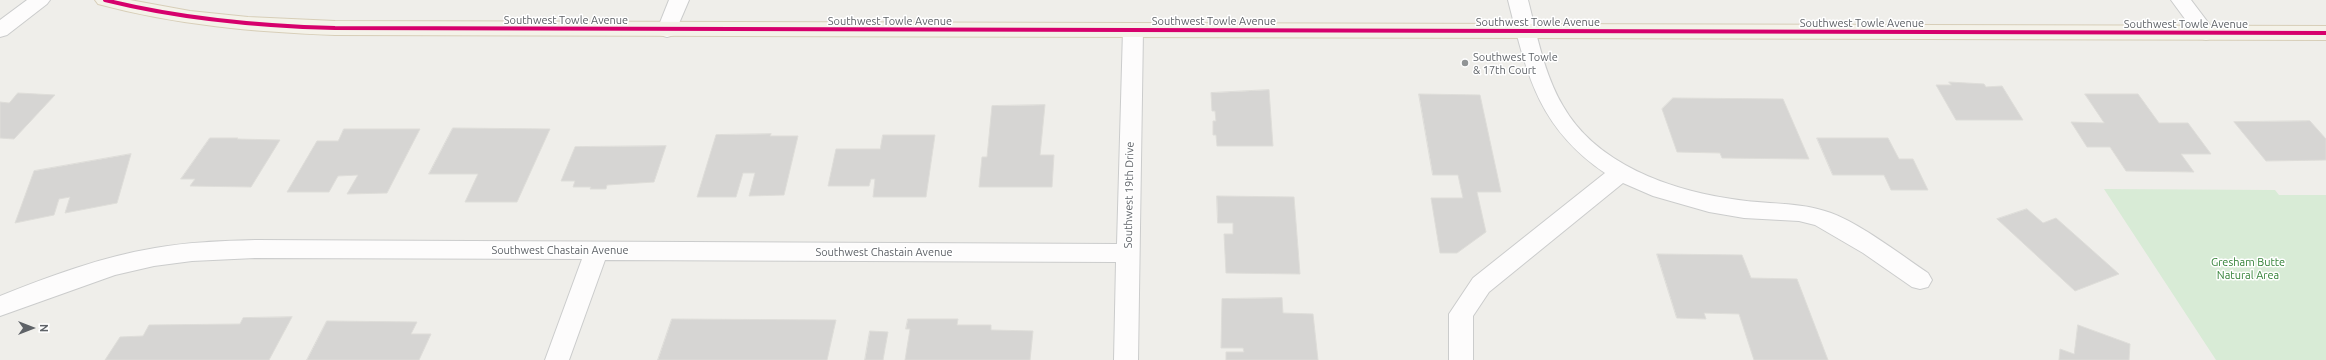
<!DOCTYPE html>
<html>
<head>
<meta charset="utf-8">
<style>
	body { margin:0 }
	#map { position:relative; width:2326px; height:360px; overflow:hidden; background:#efeeea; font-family:Ubuntu,sans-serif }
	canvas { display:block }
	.north { position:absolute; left:12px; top:308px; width:40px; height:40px; -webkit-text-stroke:3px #fff; paint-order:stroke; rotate:90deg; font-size:11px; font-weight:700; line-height:16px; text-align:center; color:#5f6368 }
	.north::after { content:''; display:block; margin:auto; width:14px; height:18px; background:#5f6368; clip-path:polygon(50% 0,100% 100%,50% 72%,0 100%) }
</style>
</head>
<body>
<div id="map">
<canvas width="2326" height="360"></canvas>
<div class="north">N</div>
</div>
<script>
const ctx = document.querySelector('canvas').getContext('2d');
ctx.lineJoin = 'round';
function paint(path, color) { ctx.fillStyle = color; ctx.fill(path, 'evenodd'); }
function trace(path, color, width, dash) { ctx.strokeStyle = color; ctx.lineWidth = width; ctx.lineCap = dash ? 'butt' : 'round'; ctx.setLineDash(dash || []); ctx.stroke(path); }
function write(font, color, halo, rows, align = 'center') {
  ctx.font = font + ' Ubuntu,sans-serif'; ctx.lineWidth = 3; ctx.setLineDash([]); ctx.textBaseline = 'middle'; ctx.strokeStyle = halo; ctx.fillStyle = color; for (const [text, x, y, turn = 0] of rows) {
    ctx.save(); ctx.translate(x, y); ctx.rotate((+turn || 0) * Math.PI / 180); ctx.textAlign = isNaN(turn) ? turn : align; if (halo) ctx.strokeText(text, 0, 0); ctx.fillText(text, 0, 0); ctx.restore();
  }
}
paint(new Path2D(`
	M2104 189 2275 190 2279 195H2326V360H2216Z`), '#d8ebd6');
const building = new Path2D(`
	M1949 82 1984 84 1986 87 2002 86 2023 120H1956L1936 85H1951Z
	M1269 90 1273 146H1217L1216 135H1213V121H1216L1215 111H1212L1211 93Z
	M18 93 55 95 14 139 0 138V102L9 103Z
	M1419 94 1480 95 1501 192H1477L1486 232 1457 253H1440L1431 198H1463L1458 175H1433Z
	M2085 94H2138L2159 123H2188L2211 154H2181L2194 172 2126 171 2110 147H2087L2071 122 2104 123Z
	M1673 98 1783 99 1809 159 1722 158 1720 153 1677 152 1662 109Z
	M1045 105 1040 155H1054L1052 187H979L982 157H987L992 106Z
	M2310 121 2326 139V160L2266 161 2234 122Z
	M453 128 550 129 517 202H465L478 174H429Z
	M344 129H420L387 193 347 194 358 175 338 176 329 192H287L317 141H338Z
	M771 134 770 136H798L784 195 749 196 755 173H743L736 197H697L716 135Z
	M883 135H935L926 197H873L875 179H871L869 186H828L836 149H880Z
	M210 138H238L237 139 280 140 251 187 190 186 195 179H181Z
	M1817 138H1888L1899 159H1913L1928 190H1891L1884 175H1833Z
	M666 146 654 182 607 185 606 189H590L591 187H573L575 181H561L575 147Z
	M131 154 117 203 65 213 70 197 59 199 54 215 15 223 34 171Z
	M1217 196 1294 197 1300 274 1226 273 1224 234H1233V223H1218Z
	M2027 209 2043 223 2056 218 2119 274 2075 291 1997 219Z
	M1657 254 1742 255 1751 278 1797 279 1828 360H1754L1739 314 1704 313 1706 319 1677 318Z
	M1282 298 1283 313 1313 314 1318 360H1226V352H1244L1243 348H1221L1222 299Z
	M292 317 269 360H105L120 337 143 336 149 325 240 324 243 318Z
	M672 319 836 320 827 360H658Z
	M908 319H958L957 325H991V330L1033 331 1030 360H905L910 329H906Z
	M327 321 417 322 411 334H431L419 360H307Z
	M2078 325 2130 344 2129 360H2059L2060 349 2074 354Z
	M870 331 888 332 883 360H865Z`);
paint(building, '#d6d5d3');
trace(building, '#deddd9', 1);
const minor = new Path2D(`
	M27 0H50L47 4 7 35 0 37V20Z
	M669 0H689L674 35 667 37 660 35 657 30Z
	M1508 0H1528C1537 35 1544 74 1563 106 1596 164 1670 190 1732 199 1766 205 1798 201 1831 213 1861 224 1901 255 1928 273L1932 280 1928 287 1920 289 1912 287 1863 253 1815 225 1799 221 1744 218 1709 212 1653 196 1623 183 1489 292 1473 316V360H1449V314L1473 278 1605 173C1538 127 1527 75 1508 0Z
	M2171 0H2191L2216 33 2213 38 2206 40 2199 38Z
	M1133 23 1140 25 1143 30 1138 360H1114L1116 262 605 260 569 360H545L582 259 255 258 192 261 154 266 115 275 0 316V296C50 276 101 257 155 248 188 242 221 241 255 240L1117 244 1123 30 1126 25Z`);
const major = new Path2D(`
	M95 0H130L190 11 248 17 335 21 2326 26V40L335 35C255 32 176 25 98 4Z`);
trace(minor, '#cbcccc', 2);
trace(major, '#d7ceb8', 2);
paint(minor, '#fdfcfc');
paint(major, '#f4f2e9');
trace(new Path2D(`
	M105 0C181 19 257 26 335 28L2326 33`), '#d6006c', 4);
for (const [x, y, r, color] of [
	[1465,63,4,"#919496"]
]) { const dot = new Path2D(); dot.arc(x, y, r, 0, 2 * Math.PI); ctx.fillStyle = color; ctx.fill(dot); trace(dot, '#fff', 1.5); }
write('11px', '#5f6368', '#fff', [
	["Southwest Towle Avenue",566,20],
	["Southwest Towle Avenue",890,21],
	["Southwest Towle Avenue",1214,21],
	["Southwest Towle Avenue",1538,22],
	["Southwest Towle Avenue",1862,23],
	["Southwest Towle Avenue",2186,24],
	["Southwest 19th Drive",1129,195,-89],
	["Southwest Chastain Avenue",560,250],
	["Southwest Chastain Avenue",884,252]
]);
write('11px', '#5f6368', '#fff', [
	["Southwest Towle",1473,57],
	["& 17th Court",1473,70]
], 'left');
write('11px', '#348238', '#fff', [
	["Gresham Butte",2248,262],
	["Natural Area",2248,275]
]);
</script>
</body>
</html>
